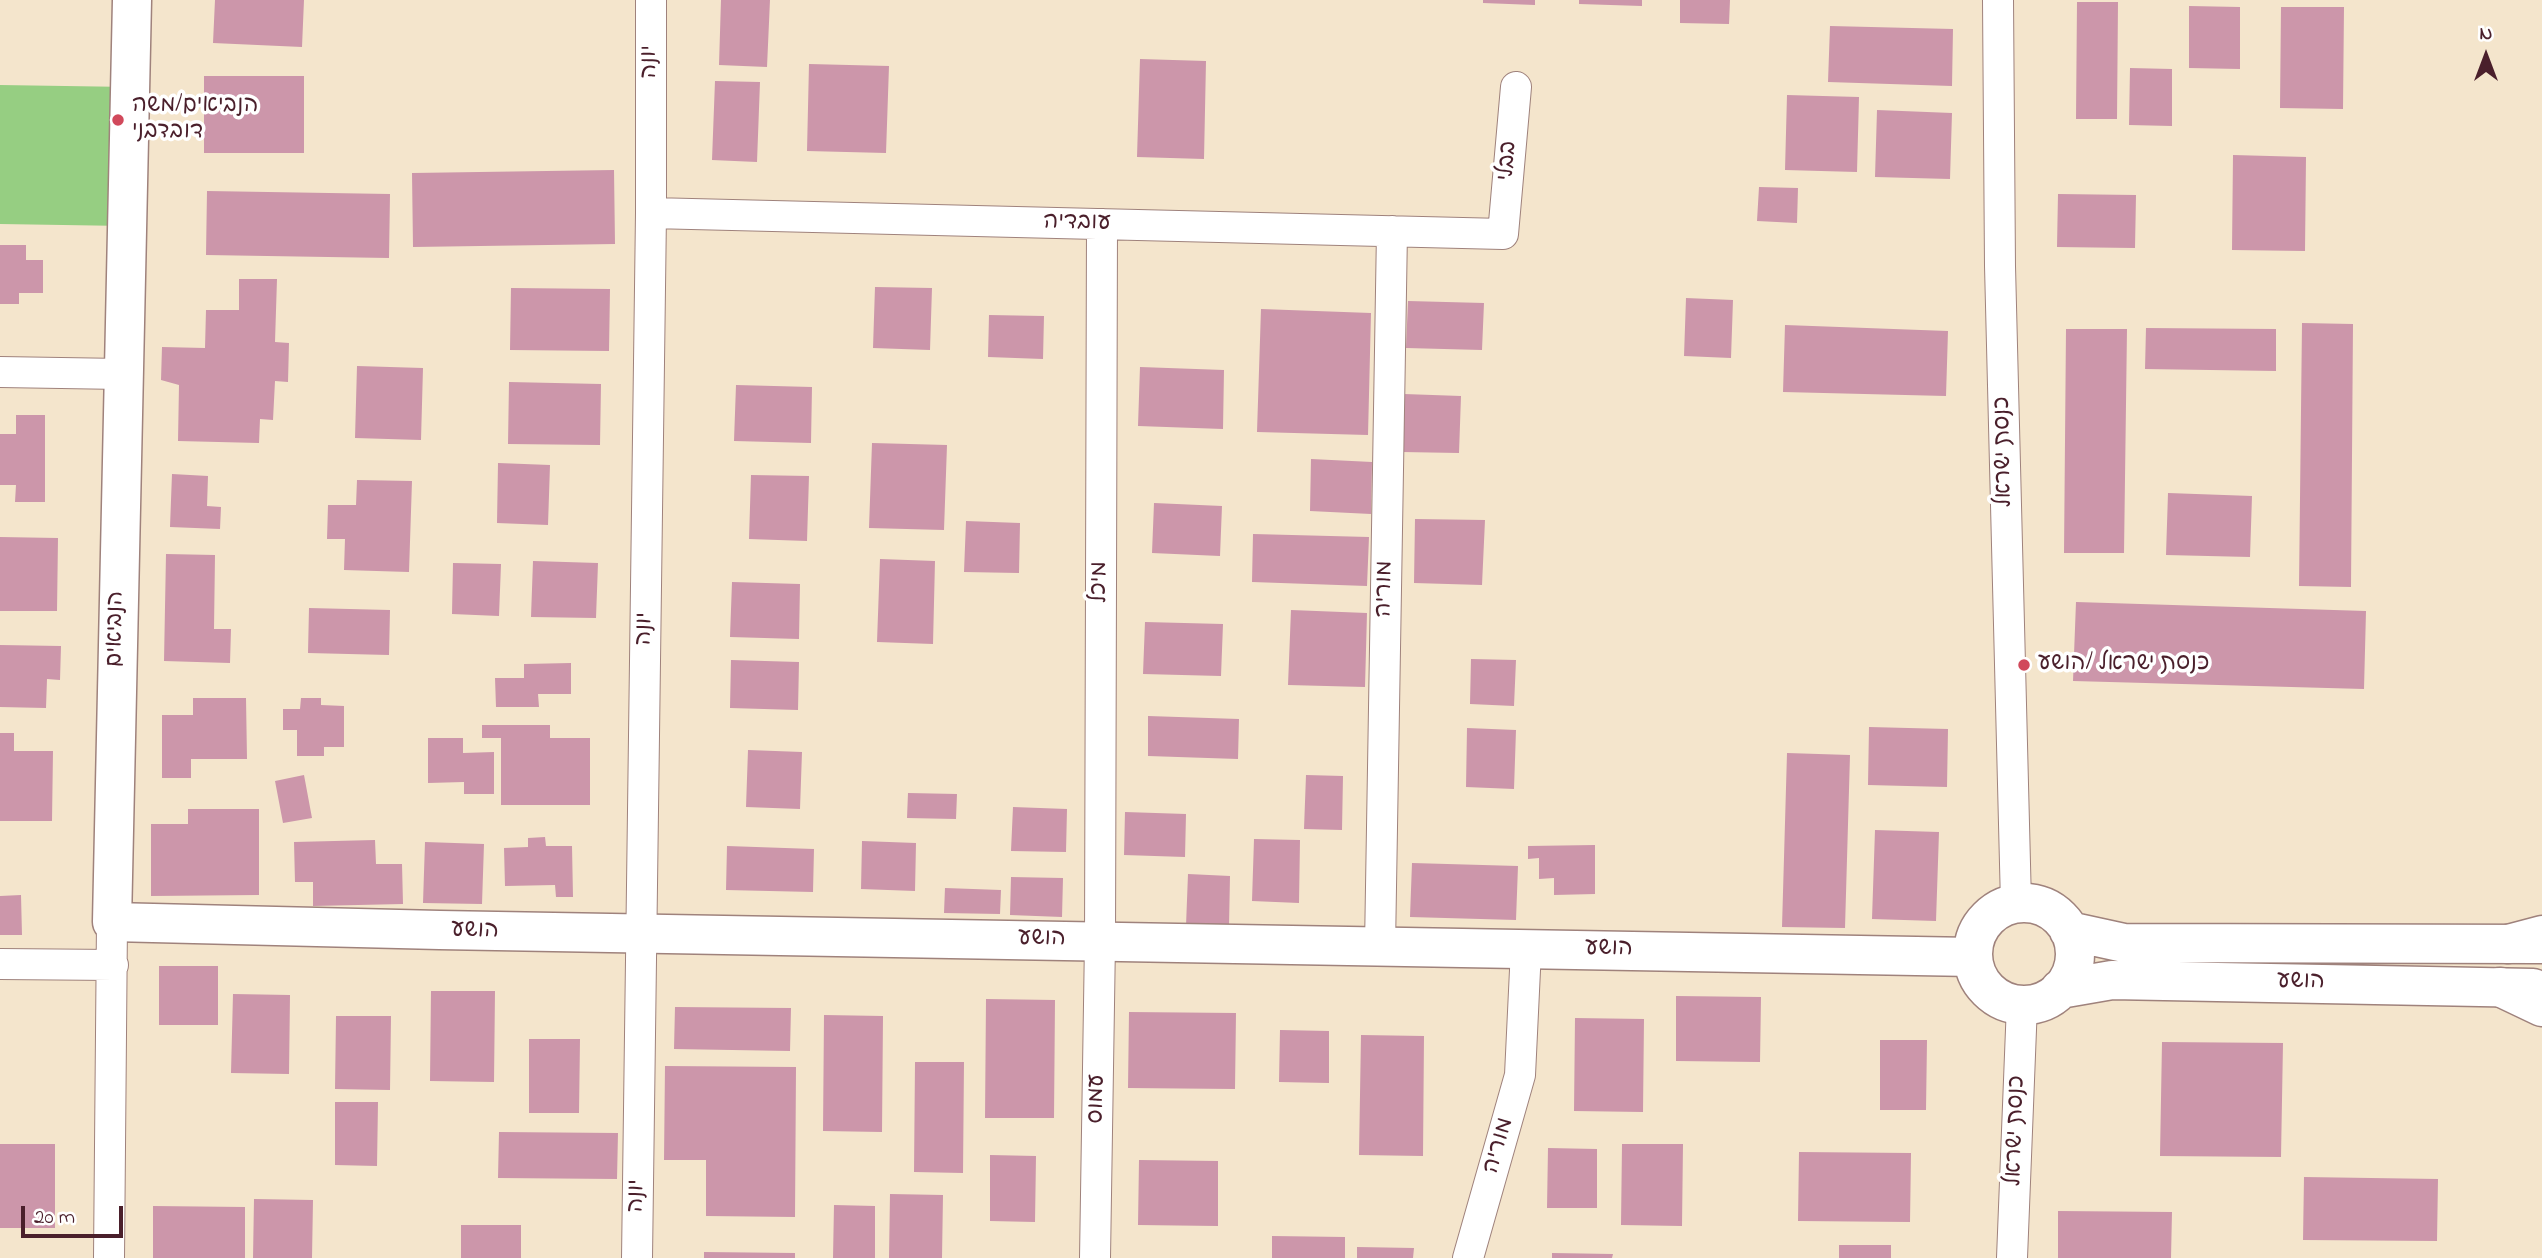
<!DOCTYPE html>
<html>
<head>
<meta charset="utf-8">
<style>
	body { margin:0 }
	#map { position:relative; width:2542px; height:1258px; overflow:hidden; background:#f4e5cc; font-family:"Indie Flower",sans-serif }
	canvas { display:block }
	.north { position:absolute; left:2451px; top:21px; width:70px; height:70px; -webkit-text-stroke:5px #fff; paint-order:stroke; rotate:0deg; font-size:19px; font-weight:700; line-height:28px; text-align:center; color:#4a1f2b }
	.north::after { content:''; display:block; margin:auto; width:24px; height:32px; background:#4a1f2b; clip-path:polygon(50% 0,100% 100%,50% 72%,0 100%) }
	.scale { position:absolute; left:21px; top:1206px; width:102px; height:32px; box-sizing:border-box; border:4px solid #4a1f2b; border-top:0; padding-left:9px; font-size:21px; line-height:24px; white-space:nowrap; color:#4a1f2b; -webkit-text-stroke:5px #fff; paint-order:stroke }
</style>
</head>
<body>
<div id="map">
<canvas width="2542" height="1258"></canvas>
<div class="north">N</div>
<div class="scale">20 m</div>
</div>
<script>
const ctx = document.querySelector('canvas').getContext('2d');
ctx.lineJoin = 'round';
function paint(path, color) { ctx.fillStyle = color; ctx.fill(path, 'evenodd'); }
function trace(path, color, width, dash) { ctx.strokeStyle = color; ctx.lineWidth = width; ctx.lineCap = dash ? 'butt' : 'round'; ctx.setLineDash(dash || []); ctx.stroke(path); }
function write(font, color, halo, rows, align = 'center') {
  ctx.font = font + ' "Indie Flower","Playpen Sans Hebrew",sans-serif'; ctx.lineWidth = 7; ctx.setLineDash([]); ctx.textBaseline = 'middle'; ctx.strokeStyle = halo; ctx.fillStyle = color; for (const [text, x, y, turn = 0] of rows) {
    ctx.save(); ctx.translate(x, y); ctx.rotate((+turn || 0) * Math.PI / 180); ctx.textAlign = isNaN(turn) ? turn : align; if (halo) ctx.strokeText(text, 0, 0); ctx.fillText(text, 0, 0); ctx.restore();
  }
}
paint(new Path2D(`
	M0 85 130 87 126 226 0 224Z`), '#96ce82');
paint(new Path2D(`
	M215 0H304L302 47 213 43Z
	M721 0H770L767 67 719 65Z
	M1483 0H1535V5L1483 3Z
	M1579 0H1642V6L1579 4Z
	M1680 0H1730L1729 24 1680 23Z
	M2077 2H2118L2117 119H2076Z
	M2189 6 2240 7V69L2189 68Z
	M2281 7H2344L2343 109 2280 108Z
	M1830 26 1953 29 1952 86 1828 82Z
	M1140 59 1206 61 1204 159 1137 157Z
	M809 64 889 66 886 153 807 151Z
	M2130 68 2172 69V126L2129 125Z
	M204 76H304V153H204Z
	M715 81 760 82 757 162 712 160Z
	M1787 95 1859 97 1857 172 1785 170Z
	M1877 110 1952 113 1950 179 1875 177Z
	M2233 155 2306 157 2305 251 2232 250Z
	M614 170 615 244 413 247 412 173Z
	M1759 187 1798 188 1797 223 1757 221Z
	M207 191 390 194 389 258 206 255Z
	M2058 194 2136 195 2135 248 2057 247Z
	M0 245H26V260H43V293H19V304H0Z
	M239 279H277L275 342 289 343 288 382 275 381 273 420 260 419 259 443 178 441 179 385 161 380 162 347 205 348 206 310H239Z
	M875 287 932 288 930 350 873 348Z
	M511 288 610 289 609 351 510 350Z
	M1686 298 1733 300 1731 358 1684 356Z
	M1408 301 1484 303 1482 350 1406 348Z
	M1261 309 1371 313 1368 435 1257 432Z
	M989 315 1044 316 1043 359 988 357Z
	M2302 323 2353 324 2351 587 2299 586Z
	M1785 325 1948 331 1946 396 1783 392Z
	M2146 328 2276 329V371L2145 369Z
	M2066 329H2127L2124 553H2064Z
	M357 366 423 368 421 440 355 438Z
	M1140 367 1224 370 1223 429 1138 426Z
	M509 382 601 384 600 445 508 444Z
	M736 385 812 387 811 443 734 441Z
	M1404 394 1461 396 1459 453 1402 452Z
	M16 415H45V502H15L16 485H0V434H16Z
	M872 443 947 445 944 530 869 528Z
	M1311 459 1372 462 1371 514 1310 511Z
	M498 463 550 465 548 525 497 523Z
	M172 474 208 476 207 506 221 507 220 529 170 527Z
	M751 475 809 476 807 541 749 539Z
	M357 480 412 481 409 572 344 570 345 539H327L328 505H356Z
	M2168 493 2252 496 2250 557 2166 555Z
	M1154 503 1222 506 1220 556 1152 553Z
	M1415 519 1485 520 1482 585 1414 583Z
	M966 521 1020 523 1019 573 964 572Z
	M1253 534 1369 537 1367 586 1252 582Z
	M0 537 58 538 57 611H0Z
	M166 554 215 555 214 629H231L230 663 164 661Z
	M880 559 935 561 933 644 877 642Z
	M533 561 598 563 596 618 531 617Z
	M453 563 501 564 499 616 452 614Z
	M732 582 800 584 799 639 730 637Z
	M2076 602 2366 611 2364 689 2073 681Z
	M309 608 390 610 389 655 308 653Z
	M1291 610 1367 613 1365 687 1288 685Z
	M1145 622 1223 624 1221 676 1143 674Z
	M0 645 61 646 60 680 47 679 46 708 0 707Z
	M1471 659 1516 660 1514 706 1470 704Z
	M731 660 799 662 798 710 730 708Z
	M571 663V694H538L539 707H496L495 678H524V664Z
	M193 698H246L247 759H191V778H162V715H193Z
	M301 698H321V705L344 706V747H324V756H297V730H283V709H300Z
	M1148 716 1239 719 1238 759 1148 756Z
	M482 725H550V738H590V805H501V738H482Z
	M1869 727 1948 729 1947 787 1868 785Z
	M1467 728 1516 730 1514 789 1466 787Z
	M0 733H14V751H53L52 821H0Z
	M428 738H463V753L494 752V794H464V782L428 783Z
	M748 750 802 752 800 809 746 807Z
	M1787 753 1850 755 1845 928 1782 927Z
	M304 775 312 818 283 823 275 781Z
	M1306 775 1343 776 1342 830 1304 829Z
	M908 793 957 794 956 819 907 818Z
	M1013 807 1067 809 1066 852 1011 851Z
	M188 809H259V895L151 896V824H188Z
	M1125 812 1186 814 1185 857 1124 855Z
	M1875 830 1939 832 1936 921 1872 919Z
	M545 837 546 846H572L573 897H556L555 885 505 886 504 848 528 847V838Z
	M1254 839 1300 840 1299 903 1252 901Z
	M375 840 376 864H402L403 904 313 906V882H295L294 842Z
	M862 841 916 843 915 891 861 889Z
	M425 842 484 844 482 904 423 903Z
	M1595 845V894L1554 895V878L1539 879V858L1528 859V846Z
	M727 846 814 849 813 892 726 890Z
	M1412 863 1518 866 1516 920 1410 917Z
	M1188 874 1230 876 1229 927 1186 926Z
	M1011 877 1063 878 1062 917 1010 915Z
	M945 888 1001 890 1000 914 944 913Z
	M21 895 22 935H0V896Z
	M159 966H218V1025H159Z
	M431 991H495L494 1082 430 1081Z
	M233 994 290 995 289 1074 231 1073Z
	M1676 996 1761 997 1760 1062 1676 1061Z
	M986 999 1055 1000 1054 1118H985Z
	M675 1007 791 1008 790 1051 674 1049Z
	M1129 1012 1236 1013 1235 1089 1128 1088Z
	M824 1015 883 1016 882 1132 823 1131Z
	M336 1016H391L390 1090 335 1089Z
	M1575 1018 1644 1019 1643 1112 1574 1111Z
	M1280 1030 1329 1031V1083L1279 1082Z
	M1361 1035 1424 1036 1423 1156 1359 1155Z
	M529 1039H580L579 1113H529Z
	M1880 1040H1927L1926 1110H1880Z
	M2162 1042 2283 1043 2281 1157 2160 1156Z
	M915 1062H964L963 1173 914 1172Z
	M665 1066 796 1067 795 1217 706 1216V1160H664Z
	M335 1102H378L377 1166 335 1165Z
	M499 1132 618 1133 617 1179 498 1178Z
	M0 1144H55V1228H0Z
	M1622 1144H1683L1682 1226 1621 1225Z
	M1548 1148 1597 1149V1208H1547Z
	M1799 1152 1911 1153 1910 1222 1798 1221Z
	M990 1155 1036 1156 1035 1222 990 1221Z
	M1139 1160 1218 1161V1226L1138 1225Z
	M2304 1177 2438 1179 2437 1241 2303 1240Z
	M890 1194 943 1195 942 1258H889Z
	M254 1199 313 1200 312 1258H253Z
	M834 1205 875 1206V1258H833Z
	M153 1206 245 1207V1258H153Z
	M2058 1211 2172 1212 2171 1258H2058Z
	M461 1225H521V1258H461Z
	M1272 1236 1345 1237V1258H1272Z
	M1839 1245H1891V1258H1839Z
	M1357 1247 1414 1248 1413 1258H1357Z
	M704 1252 795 1253V1258H704Z
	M1552 1253 1613 1254 1612 1258H1552Z`), '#cc96aa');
const street = new Path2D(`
	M1998 0 2000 266 2016 903
	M651 213 1503 234 1516 87
	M0 372 122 374
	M1380 946 1392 231
	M0 964 113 965
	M109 1258 112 922
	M637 1258 651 213V0
	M1095 1258 1100 941 1102 224
	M1468 1258 1520 1075 1526 949
	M2012 1258 2022 1004`);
const secondary = new Path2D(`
	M132 0 112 922C732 939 1352 945 1973 957
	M1973 954a51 51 0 1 1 102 0a51 51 0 1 1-102 0Z
	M2069 931 2124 943 2540 944
	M2060 989 2112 980 2533 988`);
const highway = new Path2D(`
	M2508 944 2542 935
	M2500 987 2542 1007`);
trace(street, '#9f827c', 32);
trace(secondary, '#9f827c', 41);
trace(highway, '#9f827c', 41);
trace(street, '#fff', 30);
trace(secondary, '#fff', 38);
trace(highway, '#fff', 38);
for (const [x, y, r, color] of [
	[118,120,7,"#d1495b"],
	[2024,665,7,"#d1495b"]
]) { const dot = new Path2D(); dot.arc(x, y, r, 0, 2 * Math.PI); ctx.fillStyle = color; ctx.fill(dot); trace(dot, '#fff', 2.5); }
write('23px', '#4a1f2b', '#fff', [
	["יונה",651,62,-90],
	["בבלי",1509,161,-85],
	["עובדיה",1077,224,1],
	["כנסת ישראל",2005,452,-91],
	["מיכל",1101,582,-90],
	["מוריה",1386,589,-89],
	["הנביאים",117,629,-89],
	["יונה",646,629,-89],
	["הושע",475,932,2],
	["הושע",1042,940,1],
	["הושע",1609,950,1],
	["הושע",2301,983,1],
	["עמוס",1098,1099,-89],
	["כנסת ישראל",2017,1131,-88],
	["מוריה",1500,1146,-74],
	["יונה",638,1196,-89]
]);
write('23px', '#4a1f2b', '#fff', [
	["הנביאים/משה",132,107],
	["דובדבני",132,133],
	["כנסת ישראל /הושע",2038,665]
], 'left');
</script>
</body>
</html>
